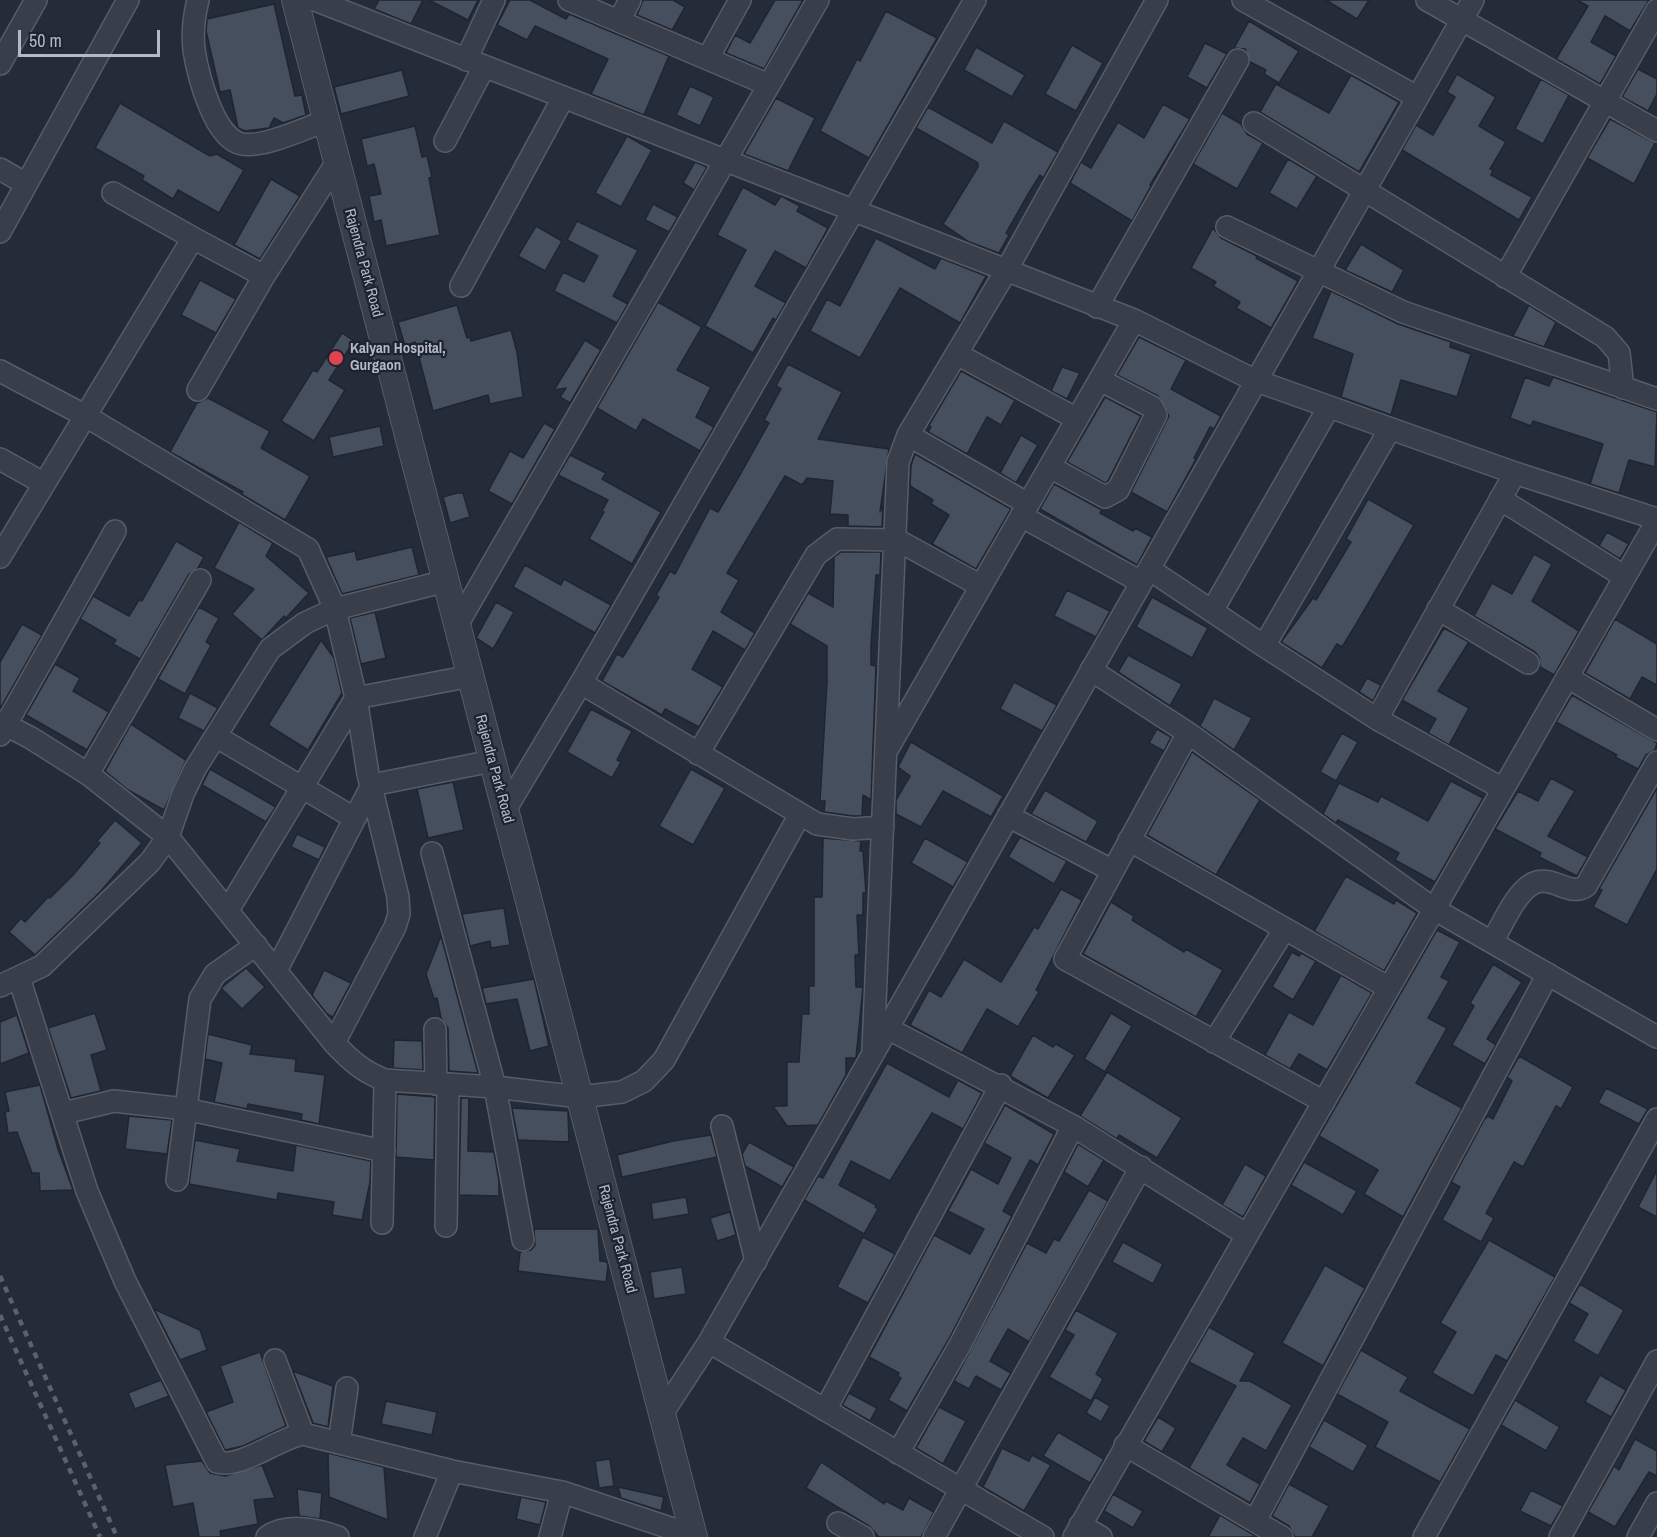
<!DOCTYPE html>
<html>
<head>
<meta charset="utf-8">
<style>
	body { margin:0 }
	#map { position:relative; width:1657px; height:1537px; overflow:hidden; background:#242c3a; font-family:"Archivo Narrow",sans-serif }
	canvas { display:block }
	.scale { position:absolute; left:18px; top:30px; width:142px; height:27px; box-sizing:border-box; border:3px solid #b3b9c6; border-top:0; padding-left:8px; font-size:18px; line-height:21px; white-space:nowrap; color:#b3b9c6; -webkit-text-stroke:4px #1d232f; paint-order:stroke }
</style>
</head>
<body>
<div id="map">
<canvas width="1657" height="1537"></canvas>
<div class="scale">50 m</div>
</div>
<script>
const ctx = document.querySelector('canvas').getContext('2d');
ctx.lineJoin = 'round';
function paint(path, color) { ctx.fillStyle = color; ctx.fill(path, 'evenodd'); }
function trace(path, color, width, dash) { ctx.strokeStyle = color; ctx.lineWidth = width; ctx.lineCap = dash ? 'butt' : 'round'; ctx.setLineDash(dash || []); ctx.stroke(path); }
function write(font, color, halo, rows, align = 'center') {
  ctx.font = font + ' "Archivo Narrow",sans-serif'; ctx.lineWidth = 4.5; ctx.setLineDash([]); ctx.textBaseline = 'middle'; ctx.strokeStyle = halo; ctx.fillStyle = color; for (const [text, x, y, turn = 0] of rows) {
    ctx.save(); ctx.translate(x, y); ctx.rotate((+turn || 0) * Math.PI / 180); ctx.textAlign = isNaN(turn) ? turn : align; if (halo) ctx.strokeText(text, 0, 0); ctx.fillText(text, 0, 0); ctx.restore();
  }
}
const building = new Path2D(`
	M379 0H423L411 24 374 9Z
	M429 0H478L468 20Z
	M510 0H530L566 19 569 14 669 56 644 115 591 94 608 59 535 26 527 40 497 25Z
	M643 0H673L685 7 672 30 637 15Z
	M775 0H803L764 69 726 53 735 35 750 43Z
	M1326 0H1369L1357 19Z
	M1577 0H1649L1630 31 1605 16 1591 42 1616 56 1600 84 1556 59 1588 6Z
	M274 4 295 96 302 95 306 115 283 123 274 118 269 128 245 131 238 128 230 90 220 92 206 31 207 19Z
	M886 11 937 38 869 158 820 131 857 59 860 61Z
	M1249 21 1299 51 1279 83 1264 74 1266 70 1250 62 1245 49 1234 48Z
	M1205 43 1227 54 1207 88 1187 77Z
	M1072 45 1103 63 1076 111 1045 94Z
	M976 47 1025 75 1012 97 964 70Z
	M1638 69 1657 79V94L1648 111 1622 97Z
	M402 70 409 96 341 114 334 87Z
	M1457 74 1496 97 1479 126 1506 142 1490 169 1493 170 1491 175 1532 197 1519 220 1402 150 1416 125 1433 135 1455 97 1447 92Z
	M1351 75 1399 102 1359 172 1260 112 1276 84 1329 113Z
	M1541 79 1569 95 1543 144 1515 129Z
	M690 86 714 97 700 126 676 115Z
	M776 98 815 118 788 171 744 154Z
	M120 103 210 156 217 154 244 170 219 213 178 190 173 199 142 180 144 176 95 148Z
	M1163 104 1190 119 1150 185 1151 186 1132 221 1070 183 1081 162 1091 168 1118 122 1144 138Z
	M928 107 992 143 1004 121 1058 152 1043 178 1040 175 1027 196 1006 233 1009 235 999 253 969 242 943 224 978 167V163L916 128Z
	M1222 113 1241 124 1247 134 1263 143 1237 189 1193 164Z
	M1610 119 1655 143 1634 184 1587 158Z
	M415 126 422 157 427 156 432 177 429 178 440 235 386 246 381 220 374 222 369 196 381 194 374 164 367 166 361 139Z
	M627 136 652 150 621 207 595 193Z
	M1288 159 1317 176 1297 209 1269 193Z
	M695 162 707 167 694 190 683 183Z
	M271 179 300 196 260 259 234 245Z
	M743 187 775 205 781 196 800 206 797 211 828 228 806 268 775 251 755 286 786 303 776 320 773 318 753 353 705 326 746 250 717 235Z
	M653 204 678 217 669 232 645 220Z
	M577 221 638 250 613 296 628 304 617 323 554 291 563 272 584 282 598 256 567 240Z
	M536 226 562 241 545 271 518 256Z
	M1213 228 1221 238 1257 256 1256 258 1298 281 1271 328 1236 308 1240 302 1213 286 1216 282 1191 268Z
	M876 238 935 269 941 258 986 276 960 323 900 288 860 358 810 331 827 299 840 306Z
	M1361 244 1404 270 1392 292 1345 270Z
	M200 280 236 299 216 333 181 315Z
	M1331 291 1398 324 1451 342 1450 347 1471 354 1457 397 1401 380 1391 415 1341 397 1353 354 1312 338Z
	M658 302 702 327 677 370 711 387 696 417 714 427 700 451 643 419 636 431 597 408Z
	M457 305 467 338 470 337 471 341 511 330 517 352 523 397 490 404 488 395 433 411 415 342 405 346 398 322Z
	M1529 305 1556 322 1544 347 1513 336Z
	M342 333 354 341 329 380 345 390 314 441 281 421 313 370 317 372Z
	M1139 337 1186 360 1171 389 1221 416 1214 429 1210 427 1194 458 1196 459 1167 512 1131 492 1169 416 1158 396 1117 375Z
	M585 340 601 350 570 403 560 397 566 388 554 390Z
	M788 364 842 392 818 439 889 449 880 512 883 506 882 527 848 526V515L830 514 833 481 807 478 802 485 785 476 727 573 739 580 721 612 755 633 745 650 713 631 692 669 723 687 699 727 665 709 662 715 602 681 617 654 623 657 659 597 656 595 670 571 675 574 710 508 718 512 741 473 769 423 764 420 781 389 776 386Z
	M1062 367 1080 373 1067 399 1051 391Z
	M961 371 1015 400 1001 425 987 417 967 454 928 432 931 427 929 425Z
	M1525 377 1549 386 1553 377 1657 412 1655 467 1629 460 1619 493 1590 484 1603 444 1533 421 1531 426 1510 418Z
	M1105 397 1141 416 1108 481 1105 483 1067 462Z
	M208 398 270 431 261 448 310 476 285 520 241 494 243 492 170 452 197 403Z
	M544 423 555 429 512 504 488 491 510 451 523 458Z
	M380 426 384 446 333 457 329 437Z
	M1021 435 1038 445 1016 483 1000 473Z
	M915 454 1011 509 976 569 932 544 949 515 931 504 933 500 910 486 911 465Z
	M570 455 606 473 602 479 661 512 632 564 589 539 604 512 602 511 608 500 558 475Z
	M1054 484 1102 510 1100 513 1133 531 1135 528 1152 537 1137 565 1040 509Z
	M457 493H463L470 517 450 523 443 497Z
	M1368 499 1414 525 1355 626 1342 647 1337 644 1322 668 1281 642 1313 598 1316 600 1351 542 1346 539Z
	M239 522 273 543 266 556 309 593 286 618 284 616 262 640 232 614 254 589 214 568Z
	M1607 532 1629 544 1620 559 1599 546Z
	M176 541 204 557 198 568 189 574 140 659 113 644 116 640 80 619 93 596 129 616 139 600 142 601Z
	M412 547 419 575 342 594 326 557 355 551 357 560Z
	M841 552H881L880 575H876L871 645V665L876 666 871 800 863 795 862 816H853L824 812 825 801H820L827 682V646L790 624 808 593 833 607 834 557Z
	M1534 554 1552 564 1532 601 1579 631 1554 675 1540 667 1539 657 1535 652 1474 616 1492 583 1512 594Z
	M525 565 561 585 564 579 611 605 595 633 513 587Z
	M1067 590 1110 611 1096 637 1054 616Z
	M1152 597 1208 628 1192 658 1136 627Z
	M496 602 514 612 493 649 476 638Z
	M199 607 219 618 206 642 211 645 185 694 158 679Z
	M375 612 386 658 361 664 350 618Z
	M1615 619 1657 644V685L1642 677 1630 699 1585 673Z
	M22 624 42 635 0 709V662Z
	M1444 628 1469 642 1438 691 1469 708 1449 745 1428 733 1436 719 1402 700Z
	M321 640 334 658 342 693 308 750 268 725Z
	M1128 655 1182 684 1170 706 1118 672Z
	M55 664 80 678 73 691 109 712 87 750 26 715Z
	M1367 678 1381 685 1373 701 1359 692Z
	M1014 682 1057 705 1042 731 1000 709Z
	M190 693 218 708 204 731 178 718Z
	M1572 695 1657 743 1655 750 1646 755 1638 769 1615 757 1617 755 1556 722Z
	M1214 698 1252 718 1234 750 1200 726Z
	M591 709 632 731 617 760 621 762 612 778 567 752Z
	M131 724 186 760 164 810 128 790 105 771Z
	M1157 729 1171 737 1164 751 1149 743Z
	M1342 733 1358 742 1336 781 1320 772Z
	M911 742 1003 796 991 817 943 791 921 827 896 814V800L910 776 898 767Z
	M1192 752 1260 800 1216 875 1147 835Z
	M210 769 276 807 266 822 202 785Z
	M691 769 725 788 693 845 659 826Z
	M1551 778 1575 791 1548 836 1588 857 1577 876 1539 857 1541 853 1495 829 1518 791 1538 801Z
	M1451 781 1483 798 1435 882 1395 860 1399 853 1338 820 1336 823 1323 814 1339 783 1378 802 1381 796 1428 821Z
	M453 782 464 830 428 838 417 789Z
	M1657 788V869L1627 925 1593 907 1602 890 1599 889Z
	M1045 790 1098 821 1086 842 1031 814Z
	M115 820 142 843 100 892 35 955 9 932 21 918 25 922 48 897 50 898 73 875 100 843 97 841Z
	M297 834 325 847 319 860 291 847Z
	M1020 837 1067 861 1054 884 1008 857Z
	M823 838 861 841 860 851H863L866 893H863V915H857L859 955H855L856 987H863L856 1058H846V1075L818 1125 787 1126 773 1106H787V1062H799L802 1014H809V986H814V897H822Z
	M925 838 968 862 953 887 911 863Z
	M1346 876 1394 904 1396 900 1417 913 1384 971 1314 931Z
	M1061 889 1082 900 1036 990 1039 992 1018 1027 987 1009 962 1053 910 1025 929 990 941 997 964 959 1001 982 1034 927 1038 929Z
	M1111 902 1134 916 1132 920 1184 952 1186 949 1223 970 1196 1017 1083 954Z
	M504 908 510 945 491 948 490 941 470 946 462 914Z
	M1437 930 1460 942 1441 977 1449 981 1428 1018 1447 1028 1416 1083 1462 1108 1403 1217 1364 1194 1378 1170 1319 1136Z
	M441 936 478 1073 449 1071 448 1028 441 1018 437 998 434 999 426 974Z
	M1292 952 1299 956 1301 953 1316 961 1293 1000 1272 987Z
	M1493 964 1522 982 1487 1039 1496 1045 1485 1064 1452 1045 1474 1006 1470 1003Z
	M246 968 265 987 242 1009 221 988Z
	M324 970 351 983 333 1017 327 1014 312 995Z
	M1341 975 1372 993 1327 1070 1299 1054 1290 1069 1265 1055 1289 1012 1313 1025Z
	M534 979 549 1046 530 1051 517 999 486 1004 482 988Z
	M95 1013 107 1050 91 1055 101 1091 71 1098 48 1028Z
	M1111 1013 1132 1026 1105 1072 1084 1059Z
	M17 1015 29 1053 0 1064V1022Z
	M208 1034 252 1045 250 1054 296 1059 295 1071 325 1075 319 1124 301 1120 302 1114 248 1104 247 1109 214 1102 222 1063 205 1059Z
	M1033 1035 1053 1047 1056 1044 1075 1055 1048 1098 1010 1076Z
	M394 1040 422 1041 423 1070 393 1068Z
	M1521 1057 1573 1087 1561 1109 1556 1106 1523 1167 1514 1162 1486 1213 1494 1218 1481 1242 1442 1220 1460 1187 1451 1182 1484 1120 1488 1116 1493 1119 1512 1081 1507 1077 1518 1058Z
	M887 1063 949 1097 958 1080 982 1093 963 1129 932 1113 890 1181 851 1161 839 1185 876 1205 875 1207 878 1209 864 1234 804 1200 818 1176 823 1178Z
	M1107 1072 1182 1118 1157 1158 1119 1135 1117 1139 1080 1116Z
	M40 1085 58 1149 73 1190 40 1191 39 1173H32L17 1132 8 1133 5 1112 9 1111 5 1092Z
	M1606 1088 1648 1109 1639 1124 1598 1103Z
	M397 1094 435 1097 434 1160 396 1157Z
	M461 1098H469L468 1151 494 1152 499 1181V1196L459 1195Z
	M1005 1105 1054 1134 1038 1165 1030 1160 1003 1211 1012 1216 950 1337 907 1411 888 1400 901 1378 898 1376 899 1373 869 1357 934 1235 970 1254 984 1229 948 1211 971 1169 998 1184 1011 1158 984 1143Z
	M512 1108 568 1111 569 1142 518 1140Z
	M129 1116 172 1120 167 1154 125 1149Z
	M711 1135 717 1157 622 1177 617 1155 673 1141Z
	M195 1140 240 1149 237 1161 293 1171 296 1145 371 1161 370 1182 362 1220 332 1215 334 1202 278 1193 277 1200 189 1184Z
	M749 1142 794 1167 782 1187 745 1166 742 1154Z
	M1078 1144 1104 1160 1088 1187 1064 1172Z
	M1304 1162 1357 1191 1343 1215 1291 1185Z
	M1245 1164 1266 1176 1243 1217 1222 1205Z
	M1657 1170V1217L1638 1207Z
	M1089 1190 1108 1201 1029 1342 1008 1329 990 1361 1011 1373 1001 1390 976 1376 969 1389 954 1381 1027 1243 1046 1253 1054 1239 1059 1241Z
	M686 1197 689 1214 653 1220 651 1203Z
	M730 1212 736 1235 717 1241 710 1218Z
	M534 1229H598L600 1261 607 1262 608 1266 606 1282 518 1271 520 1252 531 1250 535 1245Z
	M863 1237 895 1254 868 1303 837 1287Z
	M1489 1240 1555 1277 1507 1361 1496 1355 1473 1396 1432 1373 1456 1332 1440 1323Z
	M1123 1242 1163 1264 1153 1284 1112 1262Z
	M1325 1265 1365 1288 1323 1366 1282 1343Z
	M682 1267 686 1294 654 1299 650 1272Z
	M1580 1284 1624 1310 1598 1356 1573 1341 1588 1314 1569 1303Z
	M154 1309 200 1330 207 1350 180 1360Z
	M1076 1310 1118 1333 1096 1374 1103 1379 1091 1401 1049 1377 1074 1335 1065 1330Z
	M1209 1327 1255 1353 1240 1381H1250L1292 1405 1266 1451 1243 1438 1227 1465 1260 1484 1250 1503 1189 1468 1236 1386 1189 1362Z
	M1361 1350 1408 1377 1400 1391 1470 1429 1440 1482 1375 1447 1388 1422 1337 1394Z
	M260 1352 286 1426 243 1446 225 1450 206 1412 233 1402 220 1366Z
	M293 1371 333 1386 328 1427 313 1423Z
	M1600 1375 1626 1390 1611 1417 1585 1402Z
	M161 1380 169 1396 135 1409 128 1393Z
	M849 1393 877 1408 870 1421 842 1405Z
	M1095 1397 1110 1406 1101 1422 1086 1413Z
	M1515 1400 1560 1427 1546 1451 1501 1425Z
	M386 1401 437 1412 432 1435 381 1424Z
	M939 1407 966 1421 943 1464 916 1448Z
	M1158 1417 1176 1428 1162 1452 1144 1441Z
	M1324 1420 1368 1445 1353 1472 1309 1447Z
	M1058 1432 1104 1459 1090 1483 1043 1456Z
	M1635 1439 1657 1451V1476L1649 1472 1615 1527 1588 1512 1614 1466 1619 1470Z
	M1002 1448 1029 1461 1032 1455 1051 1465 1024 1511 983 1487Z
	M328 1453 384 1467 388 1520 329 1497Z
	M610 1459 614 1486 599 1488 595 1461Z
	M202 1461 210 1473 225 1476 262 1465 275 1498 254 1500 258 1524 220 1531 221 1537H199L193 1503 173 1507 165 1465Z
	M821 1462 884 1504 886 1501 903 1510 909 1498 934 1512 921 1537H879L869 1526 806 1488Z
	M1289 1484 1329 1506 1312 1537H1295L1289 1526 1272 1516Z
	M618 1487 664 1497 661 1511 621 1498Z
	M297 1489 322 1493 320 1519 299 1516Z
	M1531 1490 1563 1506 1551 1526 1520 1511Z
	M1113 1494 1143 1511 1133 1528 1104 1511Z
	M521 1497 546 1502 540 1525 516 1519Z
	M1220 1515 1257 1537H1208Z`);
paint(building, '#454f5e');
trace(building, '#1f2531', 1.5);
const minor = new Path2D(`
	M198 0C194 16 192 33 194 50 198 75 214 139 242 144 264 148 305 128 326 121
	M315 0 1134 320 1254 380 1515 473 1657 519
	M569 0 769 85
	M1243 0 1417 97
	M1427 0 1657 131
	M619 21 630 0
	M708 58 740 0
	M466 60 494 0
	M0 64 36 0
	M1254 123 1605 337 1619 353 1623 388
	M445 141 484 67
	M0 169 26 184
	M113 193 193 238
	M1227 227 1403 312 1657 399
	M0 232 128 0
	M1505 277 1657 10
	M461 286 563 98
	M1097 307 1238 60
	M957 354 1077 419
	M0 371 84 415 308 549 335 609 356 698 368 774 398 897 399 914 395 927 334 1043
	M198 390 264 276
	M908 435 1028 504
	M0 459 43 483
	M1050 467 1105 497 1118 490 1156 415 1152 407 1100 380
	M1500 499 1625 577
	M1021 516 1141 582
	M0 557 193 238 264 276 337 162
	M1149 569 1264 646 1390 429
	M1438 609 1528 663
	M1212 611 1329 407
	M457 625 818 0
	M1264 646 1377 719
	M1091 670 1188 733 1434 909 1657 1037
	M1567 677 1657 730
	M581 683 817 824 853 829 883 827
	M0 722 31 738 88 774 168 837 334 1043C350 1060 363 1072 385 1080L495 1087 580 1097 622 1092 644 1081 664 1060 799 816
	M1188 733 1065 959 1324 1102
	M0 735 115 531
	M217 737 354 818
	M888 748 1134 320
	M698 754 816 555 837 539 897 540 981 586
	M88 774 200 580
	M1503 789 1377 719 1515 473
	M505 810 581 683 975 0
	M1008 816 1113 871
	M1129 840 1389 988
	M432 853 495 1087 523 1240
	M228 910 356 698 471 676
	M1492 942C1503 924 1514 895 1532 884 1551 873 1570 898 1586 886L1657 762
	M276 971 372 785 492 761
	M19 978 87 1191 125 1281 217 1462C241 1469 277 1439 303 1434L452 1471 562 1492 694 1536
	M0 986 42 966 150 862 168 837 183 794 195 769 270 649 305 623 335 609 446 581
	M887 1028 1073 1126 1247 1235
	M435 1029 436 1084
	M1214 1042 1284 930
	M873 1050 898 462 908 435 1006 271 1157 0
	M64 1113 114 1101 185 1109 384 1151
	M722 1126 756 1261
	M177 1180 200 999 215 974 256 945
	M382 1223 385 1080
	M446 1226 448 1086
	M709 1342 1043 1537
	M275 1360 303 1434
	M825 1410 1001 1085
	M662 1414 709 1342 1473 0
	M339 1443 347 1388
	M1125 1445 1282 1537
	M898 1453 961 1343 1073 1126
	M1255 1521 1548 974
	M838 1523 863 1537
	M1080 1525 1101 1537
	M267 1537C285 1523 317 1529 338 1537
	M425 1537 452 1471
	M550 1537 562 1492
	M934 1537 1141 1167
	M1074 1537 1657 521
	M1424 1537 1657 1119
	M1560 1537 1657 1361
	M1638 1537 1657 1503`);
const tertiary = new Path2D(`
	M295 0 694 1537`);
trace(minor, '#565c68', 24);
trace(tertiary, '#565c68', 28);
trace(minor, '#383e4a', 21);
trace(tertiary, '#383e4a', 26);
trace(new Path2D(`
	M0 1276 117 1537
	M0 1315 100 1537`), '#5a6271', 4.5, [6, 6]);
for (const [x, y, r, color] of [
	[336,358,8,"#e0444e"]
]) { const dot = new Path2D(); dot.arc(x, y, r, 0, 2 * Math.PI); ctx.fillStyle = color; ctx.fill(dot); trace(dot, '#1d232f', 2); }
write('15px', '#b3b9c6', '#1d232f', [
	["Rajendra Park Road",363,263,75],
	["Rajendra Park Road",494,769,75],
	["Rajendra Park Road",617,1239,75]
]);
write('bold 15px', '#b3b9c6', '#1d232f', [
	["Kalyan Hospital,",350,349],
	["Gurgaon",350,366]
], 'left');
</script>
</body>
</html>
